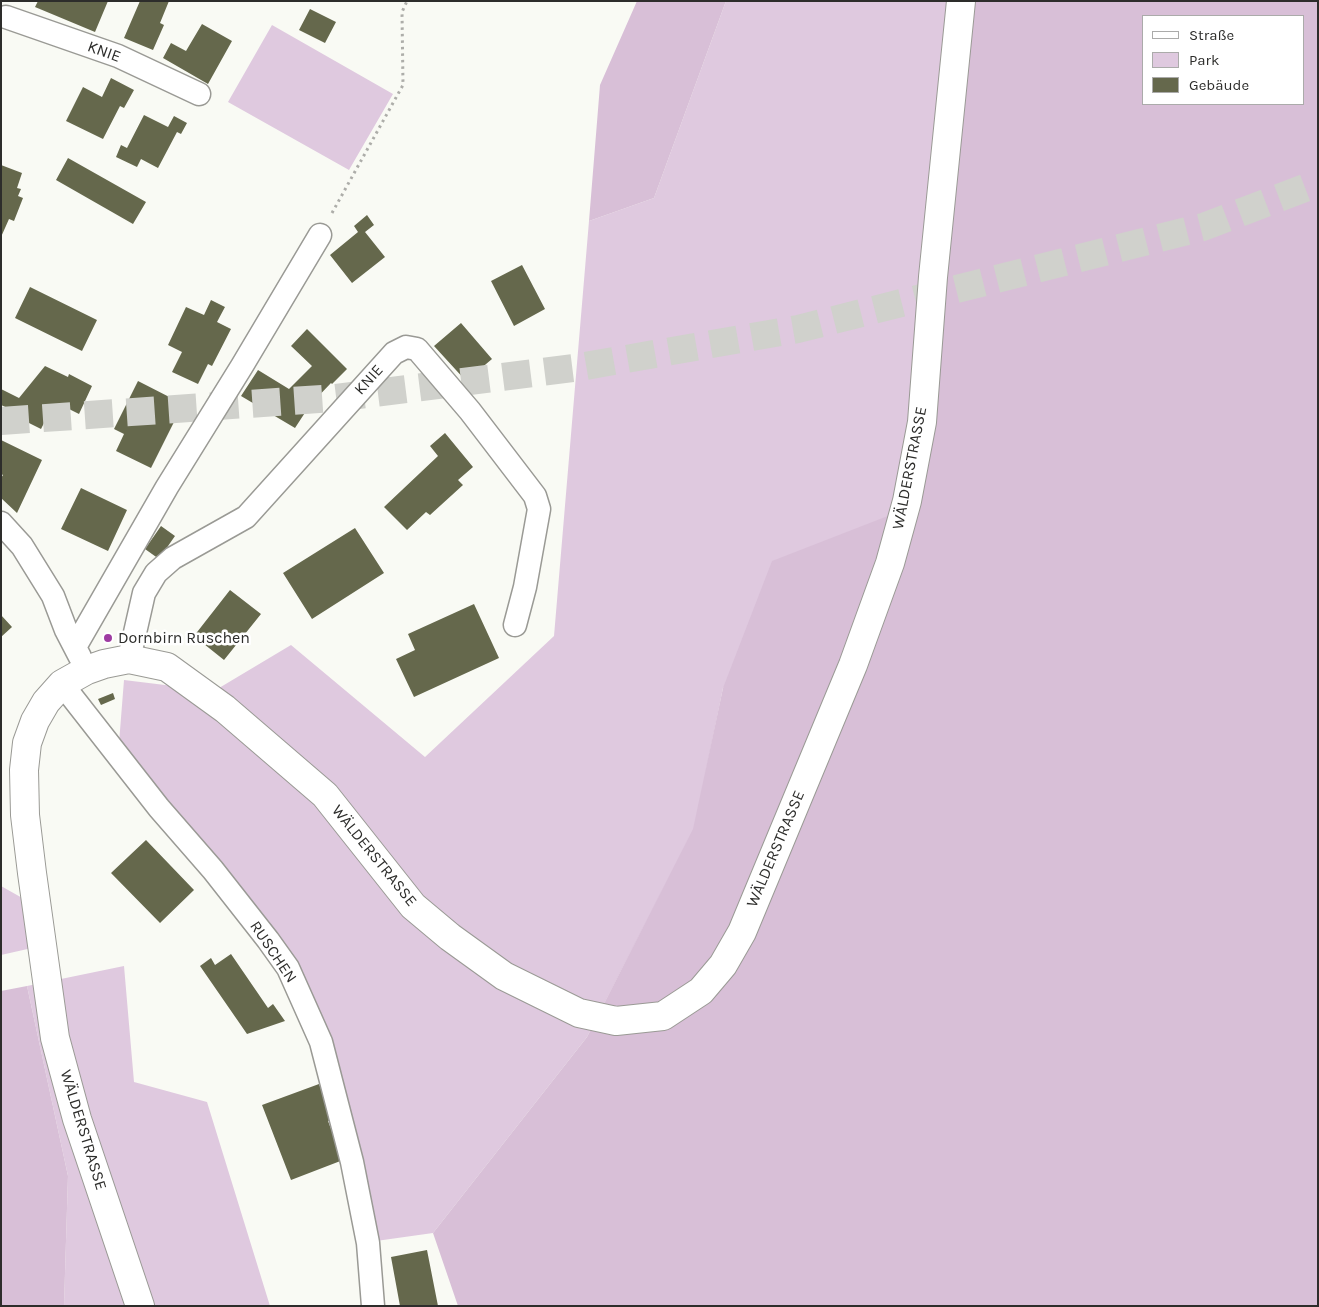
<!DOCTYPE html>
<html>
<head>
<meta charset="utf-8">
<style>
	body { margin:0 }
	#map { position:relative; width:1319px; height:1307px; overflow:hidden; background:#f9faf4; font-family:Karla,sans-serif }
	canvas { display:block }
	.frame { position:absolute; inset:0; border:2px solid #2d2d2b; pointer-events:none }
	.legend { position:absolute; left:1142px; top:15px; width:162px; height:90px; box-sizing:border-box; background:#fff; border:1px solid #ababaa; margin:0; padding:6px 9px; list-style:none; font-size:15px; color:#2d2d2b }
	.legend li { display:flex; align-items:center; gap:10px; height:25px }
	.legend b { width:25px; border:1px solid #ababaa }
</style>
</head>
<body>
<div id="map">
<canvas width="1319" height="1307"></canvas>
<div class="frame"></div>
<ul class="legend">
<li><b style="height:6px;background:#fff"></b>Straße</li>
<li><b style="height:14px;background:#dfc9df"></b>Park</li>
<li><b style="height:14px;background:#65684c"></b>Gebäude</li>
</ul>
</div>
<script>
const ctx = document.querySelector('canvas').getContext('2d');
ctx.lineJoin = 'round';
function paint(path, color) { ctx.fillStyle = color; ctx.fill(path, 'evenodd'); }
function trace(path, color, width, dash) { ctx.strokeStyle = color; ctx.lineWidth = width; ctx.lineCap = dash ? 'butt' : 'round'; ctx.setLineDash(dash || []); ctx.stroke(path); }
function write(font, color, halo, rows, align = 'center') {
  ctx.font = font + ' Karla,sans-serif'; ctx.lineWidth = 5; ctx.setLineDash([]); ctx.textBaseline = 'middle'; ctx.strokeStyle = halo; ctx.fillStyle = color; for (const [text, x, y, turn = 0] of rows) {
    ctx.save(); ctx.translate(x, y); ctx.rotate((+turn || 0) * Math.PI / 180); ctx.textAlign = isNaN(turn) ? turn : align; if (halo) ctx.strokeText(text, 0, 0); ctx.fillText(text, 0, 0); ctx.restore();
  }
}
paint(new Path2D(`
	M726 1H972L916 505 723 688 694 829 587 1037 433 1233 376 1241 330 1041 119 743 124 680 214 691 291 645 425 757 554 636 589 221 654 198Z
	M272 25 393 94 349 170 228 102Z
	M1 886 24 899 32 948 1 955Z
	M124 966 134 1082 207 1102 270 1306H64L68 1176 27 986Z`), '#dfc9df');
paint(new Path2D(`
	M637 1H726L654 198 589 221 600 85Z
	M972 1H1318V1306H458L433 1233 587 1037 693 829 723 688 772 561 916 505ZM1143 16H1303V104H1143Z
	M27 986 68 1176 64 1306H1V991Z`), '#d8bfd7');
paint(new Path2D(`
	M38 1H108L95 32 35 7Z
	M140 1H169L160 23 164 25 153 50 124 38Z
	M310 9 336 22 325 43 299 30Z
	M202 24 232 41 208 84 163 58 171 43 186 51Z
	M111 78 134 90 124 108 120 106 103 139 66 121 83 87 102 97Z
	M144 115 168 127 174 116 187 123 181 134 177 132 158 168 141 159 137 167 116 157 121 145 127 148Z
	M68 158 146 202 133 224 56 180Z
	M1 165 22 173 17 188 21 189 18 196 23 198 14 221 9 219 1 237Z
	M367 215 374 225 365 232 385 257 352 283 330 255 358 232 354 226Z
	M522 265 545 309 514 326 491 281Z
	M30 287 97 320 82 351 15 318Z
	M211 300 225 307 217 322 231 329 212 366 208 364 198 384 172 372 182 352 168 345 186 307 204 315Z
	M461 323 492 359 466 381 434 346Z
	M307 329 347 369 332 384 331 383 310 405 295 428 241 396 258 370 289 389 312 366 291 346Z
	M45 366 68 377 69 374 92 386 79 414 65 407 58 421 51 418 48 424 44 423 41 429 11 414 12 410 1 405V389L19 398Z
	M138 381 183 404 151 468 116 451 124 434 114 429Z
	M445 433 473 467 458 480 463 485 430 515 426 512 407 530 384 507 438 456 430 446Z
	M1 440 42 460 17 513 1 498V478L3 475 1 474Z
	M81 488 127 510 108 551 61 529Z
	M161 526 175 536 159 559 145 549Z
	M355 528 384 573 312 619 283 573Z
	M230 590 261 614 224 660 194 636Z
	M474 604 499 658 414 697 396 659 415 650 408 634Z
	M1 615 12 627 1 637Z
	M113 693 115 699 101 705 98 699Z
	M146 840 194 890 160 923 111 873Z
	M231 954 268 1008 273 1004 285 1021 247 1034 200 966 211 958 215 965Z
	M319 1084 333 1119 328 1121 343 1160 291 1180 262 1105Z
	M427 1250 438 1306H400L391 1257Z`), '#65684c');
trace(new Path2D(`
	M1 421 335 398 574 368 798 329 1203 227 1318 183`), '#d0d1cc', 28, [28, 14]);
const minor = new Path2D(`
	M6 17 118 56 199 94
	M1 523 22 546 53 596 66 630 80 657
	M75 647 167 487 242 366 320 235
	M129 659 144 593 156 573 173 558 246 517 394 353 406 347 417 349 470 411 535 496 539 509 525 587 515 625
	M62 684 159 808 213 870 268 940 288 968 321 1042 352 1162 368 1243 373 1306`);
const tertiary = new Path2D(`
	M140 1306 77 1119 55 1038 32 873 25 815 24 770 27 743 35 721 46 702 62 684 87 670 104 664 129 659 167 667 225 709 325 795 413 906 450 937 504 976 579 1013 616 1021 663 1016 701 991 723 965 742 932 853 665 890 563 907 501 922 422 933 277 961 1`);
trace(minor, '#9a9a95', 25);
trace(tertiary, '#9a9a95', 30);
trace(new Path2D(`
	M332 213 403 85 402 12 407 1`), '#adada9', 3, [2.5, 4]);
trace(minor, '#fff', 22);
trace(tertiary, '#fff', 28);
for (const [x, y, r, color] of [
	[108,638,5,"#9e3ba1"]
]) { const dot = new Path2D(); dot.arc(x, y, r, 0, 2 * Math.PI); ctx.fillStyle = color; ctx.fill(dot); trace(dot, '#fff', 2); }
write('16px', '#2d2d2b', '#fff', [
	["KNIE",104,52,20],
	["KNIE",369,380,-48],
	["WÄLDERSTRASSE",910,468,-79],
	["WÄLDERSTRASSE",776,849,-67],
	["WÄLDERSTRASSE",374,856,51],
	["RUSCHEN",273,952,56],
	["WÄLDERSTRASSE",83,1130,73]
]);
write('16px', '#2d2d2b', '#fff', [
	["Dornbirn Ruschen",118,638]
], 'left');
</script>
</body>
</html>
